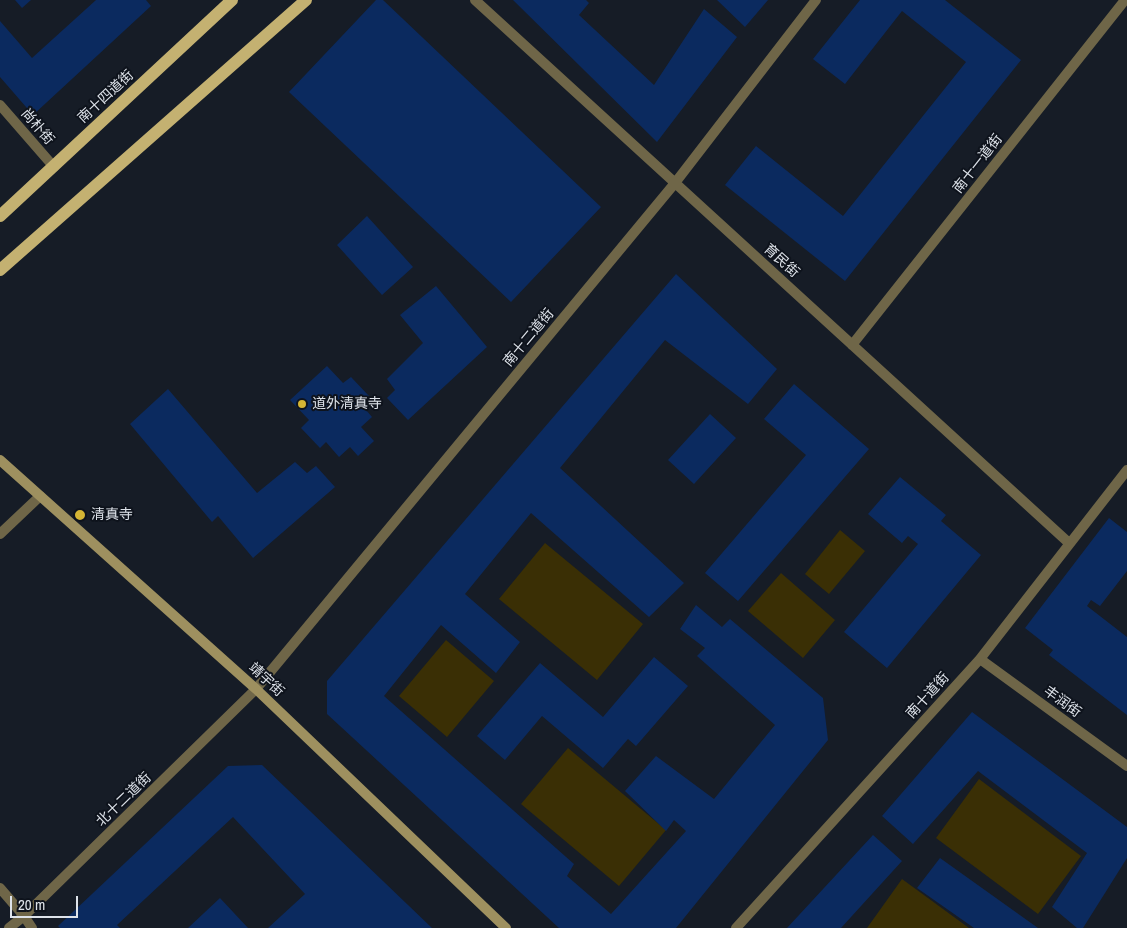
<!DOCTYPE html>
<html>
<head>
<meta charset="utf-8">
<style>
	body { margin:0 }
	#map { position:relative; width:1127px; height:928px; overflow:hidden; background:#161c26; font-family:"Archivo Narrow",sans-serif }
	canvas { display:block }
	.scale { position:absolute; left:10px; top:896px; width:68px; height:22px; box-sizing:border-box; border:2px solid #dee3ea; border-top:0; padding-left:6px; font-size:15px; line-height:18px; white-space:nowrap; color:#dee3ea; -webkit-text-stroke:4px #0e131c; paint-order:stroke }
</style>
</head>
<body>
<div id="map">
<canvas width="1127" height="928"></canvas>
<div class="scale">20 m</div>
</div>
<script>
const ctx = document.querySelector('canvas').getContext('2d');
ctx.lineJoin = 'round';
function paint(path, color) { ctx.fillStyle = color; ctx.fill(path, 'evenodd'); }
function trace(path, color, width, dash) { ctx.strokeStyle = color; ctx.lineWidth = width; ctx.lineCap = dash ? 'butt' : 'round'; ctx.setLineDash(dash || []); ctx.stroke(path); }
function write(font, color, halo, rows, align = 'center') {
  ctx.font = font + ' "Archivo Narrow","Noto Sans SC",sans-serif'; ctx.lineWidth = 4; ctx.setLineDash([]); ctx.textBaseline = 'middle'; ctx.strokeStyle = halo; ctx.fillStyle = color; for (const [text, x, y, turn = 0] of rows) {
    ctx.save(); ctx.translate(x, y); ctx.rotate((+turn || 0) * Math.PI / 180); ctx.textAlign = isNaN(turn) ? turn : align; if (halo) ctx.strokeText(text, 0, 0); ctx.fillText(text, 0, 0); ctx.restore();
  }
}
paint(new Path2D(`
	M840 530 865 551 829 594 805 574Z
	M545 543 643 624 597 680 499 599Z
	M781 573 835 620 803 658 748 611Z
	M446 640 494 681 447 737 399 696Z
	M568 748 666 830 619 886 521 804Z
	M979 779 1081 856 1038 914 936 838Z
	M902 879 969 928H867Z`), '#3a2f05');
paint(new Path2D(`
	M15 0H31L22 8Z
	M96 0H146L151 6 33 115 0 77V21L32 58Z
	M376 0H383L601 207 511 302 289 92Z
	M513 0H586L589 3 579 15 654 85 704 9 737 37 657 142Z
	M717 0H768L745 27Z
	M860 0H945L1021 60 845 281 725 185 756 146 843 216 966 62 902 11 845 84 813 59Z
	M367 216 413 267 382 295 337 245Z
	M676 274 777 369 748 404 665 340 560 468 684 583 649 617 531 513 465 594 520 642 496 673 441 625 384 696 574 864 567 876 611 914 686 831 674 820 666 831 625 791 656 756 714 799 775 725 697 656 705 648 680 629 696 605 722 627 730 619 823 698 828 740 676 928H559L327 714V681Z
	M436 286 487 347 408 420 387 398 395 390 387 379 423 343 400 315Z
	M327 366 343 383 351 377 369 396 361 404 372 417 361 427 374 441 358 456 350 447 339 457 326 442 320 448 301 428 309 420 290 400Z
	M794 384 869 449 738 601 705 573 806 455 764 419Z
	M168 389 257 493 295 462 307 473 316 466 335 487 253 558 218 516 212 522 130 424Z
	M710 414 736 438 694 484 668 460Z
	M900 477 946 515 941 521 981 555 887 668 844 632 918 544 908 536 902 543 868 514Z
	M1109 518 1127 532V571L1100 606 1091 600 1087 606 1127 637V715L1049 655 1053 650 1025 628Z
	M654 657 688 686 636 746 628 739 603 768 542 716 505 760 477 736 540 663 603 717Z
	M972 712 1127 827V858L1083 928H1077L1052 907 1087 853 978 771 913 844 882 816Z
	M262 765 432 928H268L305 894 233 817 117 925 120 928H60L58 926 228 766Z
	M873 835 902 861 841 928H787Z
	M940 858 1038 928H974L917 888Z
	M220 898 248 928H188Z`), '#0b2a5f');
trace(new Path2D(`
	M475 0 1069 543
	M0 105 54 167
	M852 345 1125 0
	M0 534 40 496
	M980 659 1127 766
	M0 888 24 916 32 928
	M9 928 24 916 256 689 675 183 816 0
	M736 928 980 659 1127 470`), '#6f6648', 10);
trace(new Path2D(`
	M0 460 256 689 506 928`), '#9e905f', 10);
trace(new Path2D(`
	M0 216 232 0
	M0 270 306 0`), '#c4b171', 12);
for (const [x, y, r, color] of [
	[302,404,5,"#d5b534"],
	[80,515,6,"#d5b534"]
]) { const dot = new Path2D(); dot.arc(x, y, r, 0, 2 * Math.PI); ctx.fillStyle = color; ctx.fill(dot); trace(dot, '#0e131c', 2); }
write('14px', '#dee3ea', '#0e131c', [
	["南十四道街",106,97,-43],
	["尚朴街",37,127,49],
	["南十一道街",978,164,-52],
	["育民街",781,261,42],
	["南十二道街",529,338,-50],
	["靖宇街",266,680,43],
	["南十道街",928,696,-48],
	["丰润街",1062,702,36],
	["北十二道街",124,800,-44]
]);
write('14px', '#dee3ea', '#0e131c', [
	["道外清真寺",312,404],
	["清真寺",91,515]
], 'left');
</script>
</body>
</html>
